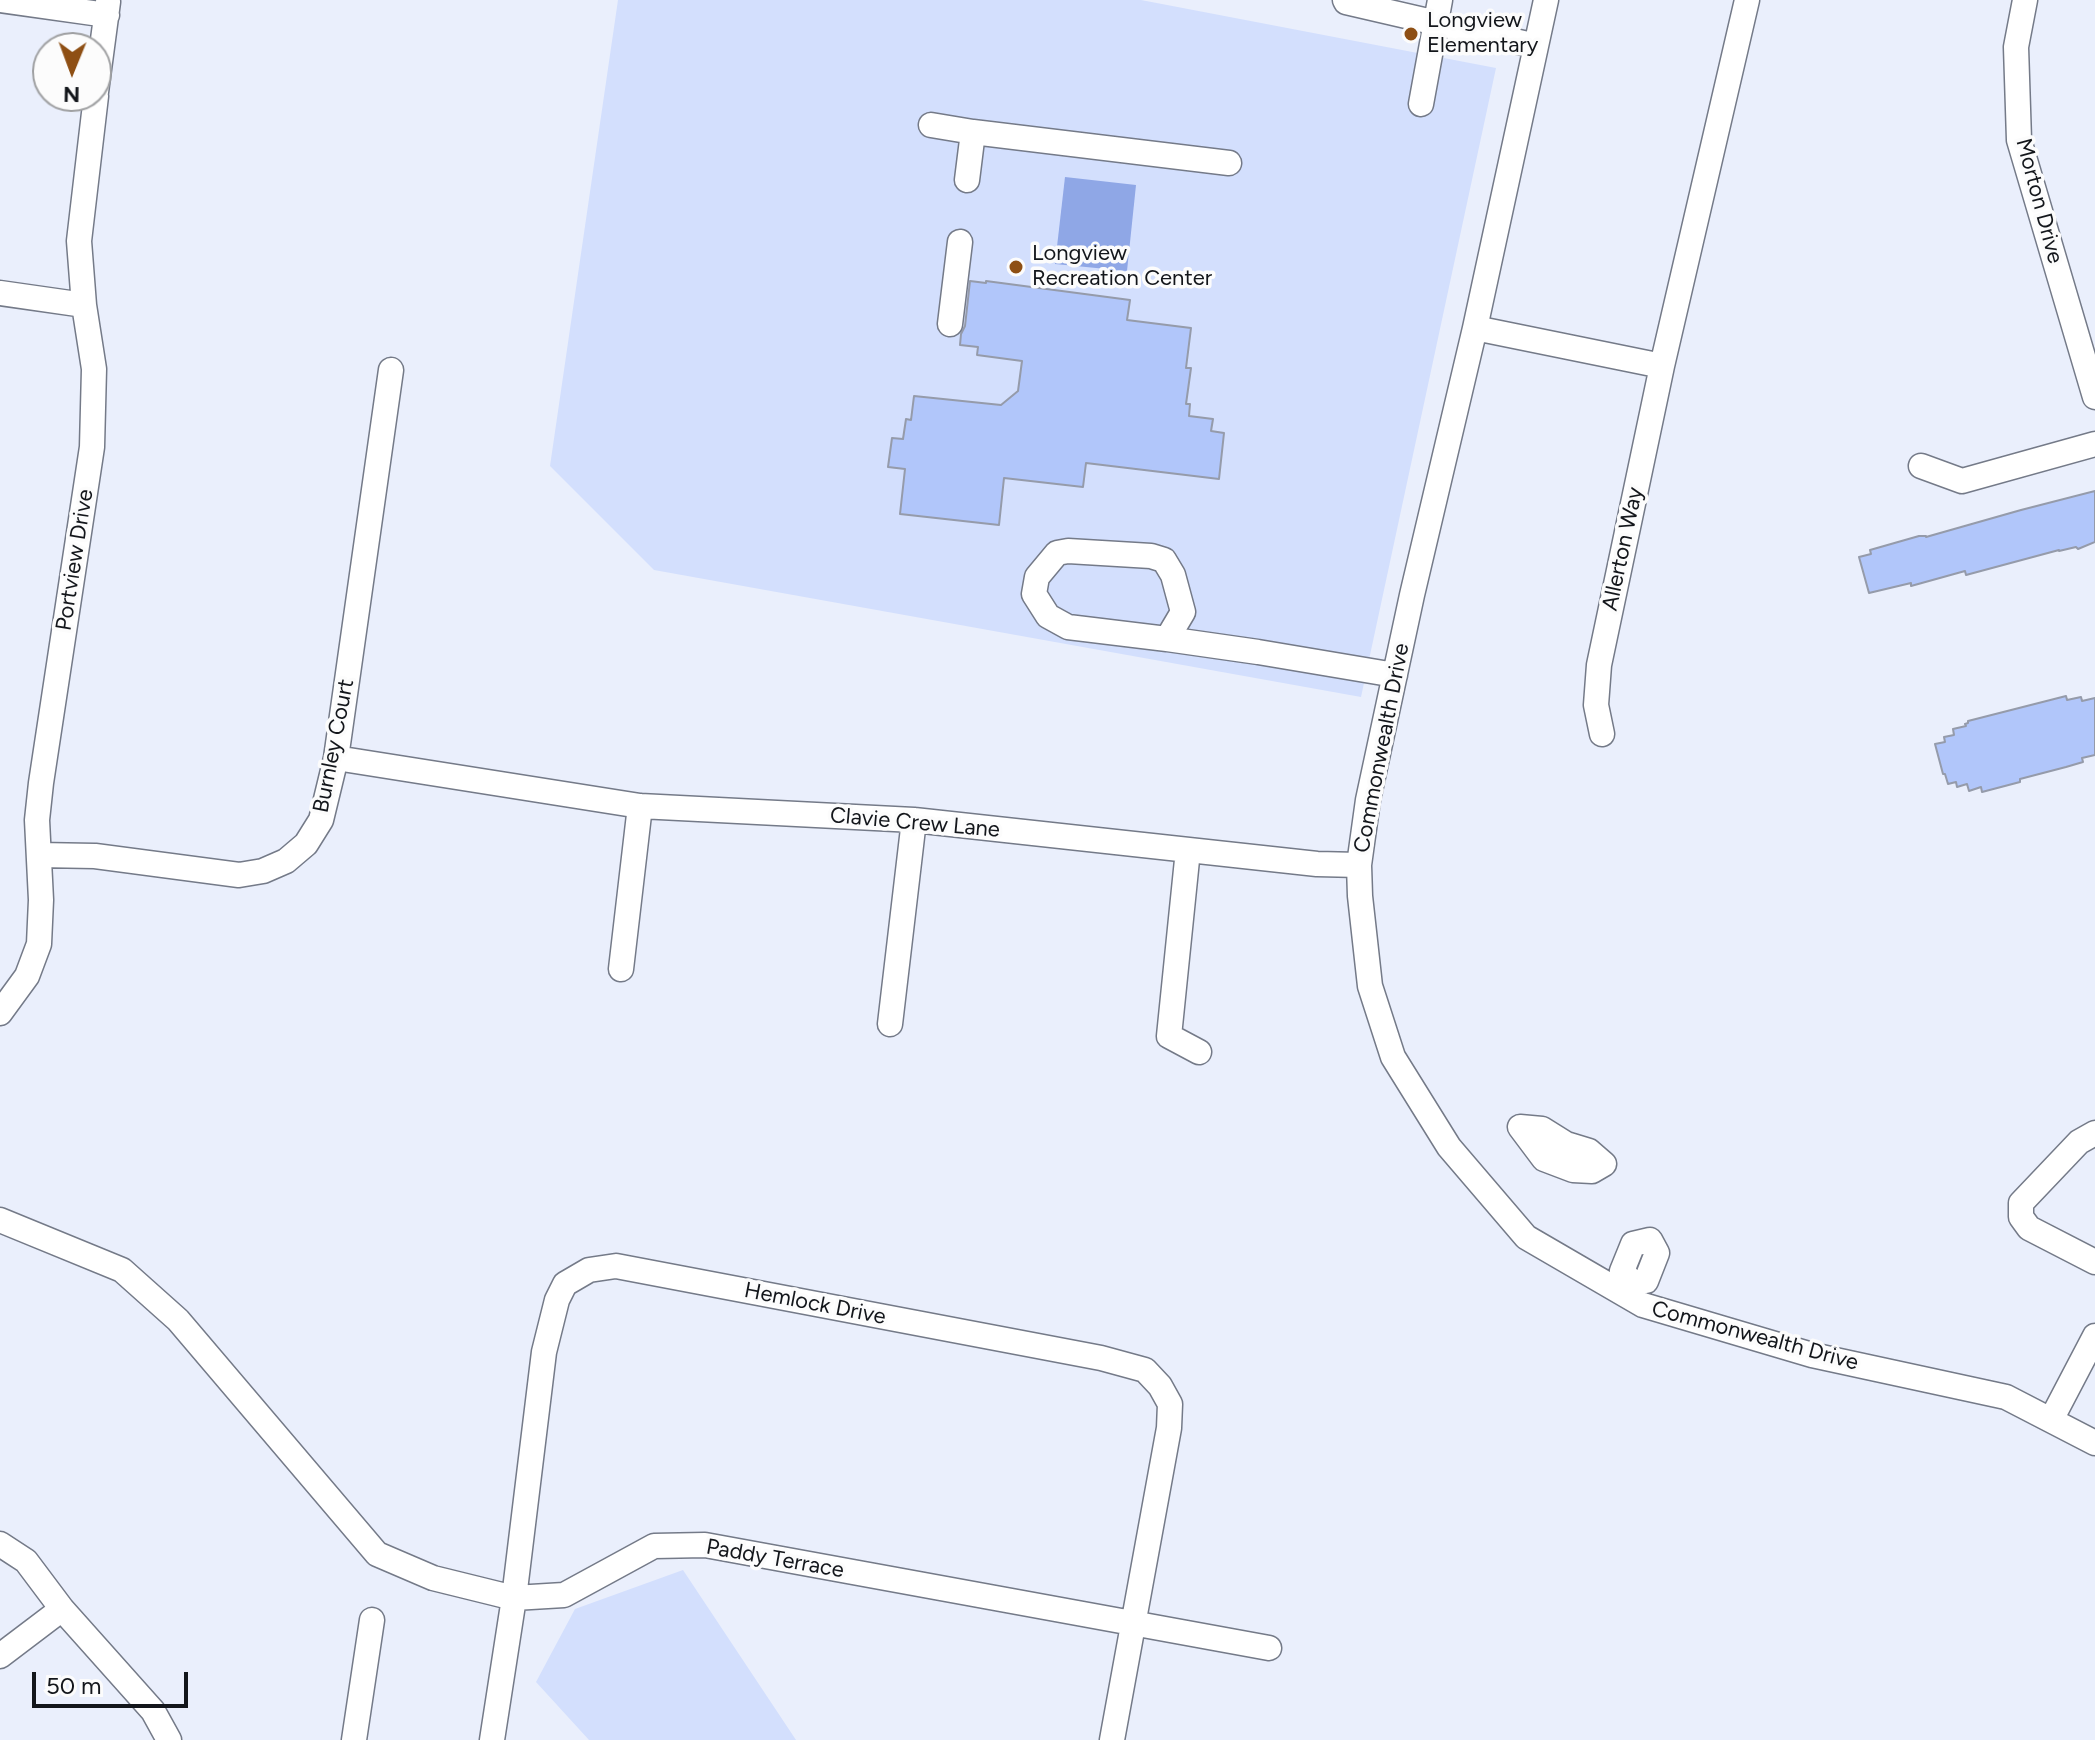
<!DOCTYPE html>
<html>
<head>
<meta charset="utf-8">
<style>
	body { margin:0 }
	#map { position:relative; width:2095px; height:1740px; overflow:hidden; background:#eaeffc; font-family:Figtree,sans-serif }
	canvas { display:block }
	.north { position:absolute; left:32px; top:32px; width:80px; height:80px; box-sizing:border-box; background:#fcfcfc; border:2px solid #9fa0a2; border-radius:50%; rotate:181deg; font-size:22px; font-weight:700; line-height:32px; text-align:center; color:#13161b }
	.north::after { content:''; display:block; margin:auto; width:28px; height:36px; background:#8e4f14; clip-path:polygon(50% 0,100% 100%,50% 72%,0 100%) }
	.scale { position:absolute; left:32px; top:1672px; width:156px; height:36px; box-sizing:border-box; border:4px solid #13161b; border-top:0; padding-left:10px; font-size:24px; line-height:28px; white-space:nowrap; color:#13161b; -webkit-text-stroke:6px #fcfcfc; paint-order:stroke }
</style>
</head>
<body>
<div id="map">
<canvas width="2095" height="1740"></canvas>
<div class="north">N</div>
<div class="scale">50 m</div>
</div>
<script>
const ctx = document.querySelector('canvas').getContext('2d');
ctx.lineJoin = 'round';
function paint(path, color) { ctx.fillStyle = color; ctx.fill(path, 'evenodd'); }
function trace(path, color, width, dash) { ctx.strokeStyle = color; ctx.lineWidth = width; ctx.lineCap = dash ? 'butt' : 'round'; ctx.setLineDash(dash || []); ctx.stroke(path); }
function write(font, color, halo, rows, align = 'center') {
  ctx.font = font + ' Figtree,sans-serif'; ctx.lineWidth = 7; ctx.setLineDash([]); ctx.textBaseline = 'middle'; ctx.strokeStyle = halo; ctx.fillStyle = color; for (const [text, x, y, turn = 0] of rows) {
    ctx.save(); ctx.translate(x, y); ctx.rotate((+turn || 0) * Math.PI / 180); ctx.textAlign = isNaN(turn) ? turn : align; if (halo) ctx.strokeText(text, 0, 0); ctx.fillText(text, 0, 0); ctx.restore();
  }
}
paint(new Path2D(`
	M618 0H1141L1496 68 1361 697 654 570 550 466Z
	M683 1570 796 1740H589L536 1682 575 1609Z`), '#d3dffd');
paint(new Path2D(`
	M1065 177 1136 185 1127 271 1055 264Z`), '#8fa7e6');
const building = new Path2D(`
	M970 281 986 283V281L1130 300 1127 320 1191 328 1186 368H1191L1186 404H1190L1189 416 1213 419 1211 431 1224 433 1219 479 1086 463 1083 487 1004 478 999 525 900 514 905 469 888 467 892 438 903 439 906 419 911 420 914 396 1001 405 1018 391 1022 361 977 355 978 347 960 345 961 334 965 326Z
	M2095 491V542L2078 549 2076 547 2059 551V550L1966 575 1965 571 1911 586V583L1869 593 1859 557 1871 554 1870 550 1919 536H1926V537L2021 510Z
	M2066 696 2067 700 2081 697 2082 701 2095 698V755L2082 758 2083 762 2066 767 2020 779V782L1982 792 1981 787 1969 791 1967 784 1957 787 1956 782 1948 784 1945 774H1943L1935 744 1945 742 1944 737 1954 735 1953 729 1966 726 1965 724 1968 723V721Z`);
paint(building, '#b1c6fa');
trace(building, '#959baa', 2);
const minor = new Path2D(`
	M0 0 107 15
	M1345 0 1346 2 1536 46
	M1546 0 1475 328 1412 595 1368 800 1359 865 1360 896 1370 986 1393 1057 1449 1147 1526 1237 1643 1305 1812 1355 2006 1397 2095 1443
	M2025 0 2016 47 2019 140 2095 397
	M96 92 108 2
	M1421 104 1440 0
	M931 125 973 132
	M967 180 973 132 1229 163
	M0 293 84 305
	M950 324 960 242
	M1475 328 1662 366
	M1921 466 1962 481 2095 444
	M1068 551 1151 556 1164 560 1173 575 1183 612 1167 639 1068 627 1048 616 1034 594 1037 577 1057 553Z
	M1167 639 1258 652 1395 675
	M1602 734 1596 705 1599 665 1662 366 1747 0
	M336 758 640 806 914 820 1317 864 1359 865
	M1188 850 1169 1036 1199 1052
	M39 855 95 856 239 875 263 871 286 861 306 844 321 820 336 758 391 370
	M621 969 640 806
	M0 1013 27 976 39 944 41 900 37 820 41 783 92 447 94 369 84 305 79 241 96 96
	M890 1024 914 820
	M1520 1127 1542 1129 1566 1144 1589 1151 1604 1164 1592 1171 1573 1170 1544 1159Z
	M2095 1133 2079 1142 2021 1203V1217L2029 1228 2095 1262
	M0 1220 122 1270 178 1320 377 1554 433 1578 514 1598 564 1595 654 1546 705 1545 1269 1648
	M1650 1240 1657 1253 1646 1281 1633 1283 1622 1271 1633 1244Z
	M2051 1420 2095 1336
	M0 1544 26 1561 62 1609 153 1711 169 1740
	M0 1656 62 1609
	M354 1740 372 1620
	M492 1740 514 1598 544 1352 557 1300 565 1284 589 1270 616 1266 1101 1358 1145 1370 1160 1386 1170 1404 1169 1428 1112 1740`);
trace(minor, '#747a88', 27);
trace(minor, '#fff', 24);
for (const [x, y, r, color] of [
	[1411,34,8,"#8e4f14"],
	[1016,267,8,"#8e4f14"]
]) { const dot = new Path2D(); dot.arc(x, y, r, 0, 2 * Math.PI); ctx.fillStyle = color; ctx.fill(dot); trace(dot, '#fcfcfc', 3); }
write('22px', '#13161b', '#fcfcfc', [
	["Longview",1427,21],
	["Elementary",1427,46],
	["Longview",1032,254],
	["Recreation Center",1032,279]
], 'left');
write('22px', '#13161b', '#fcfcfc', [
	["Morton Drive",2039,201,75],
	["Allerton Way",1623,549,-78],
	["Portview Drive",75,560,-81],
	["Burnley Court",334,746,-79],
	["Commonwealth Drive",1382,748,-79],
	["Clavie Crew Lane",915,823,5],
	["Hemlock Drive",815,1304,11],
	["Commonwealth Drive",1755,1336,15],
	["Paddy Terrace",775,1559,10]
]);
</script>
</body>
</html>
